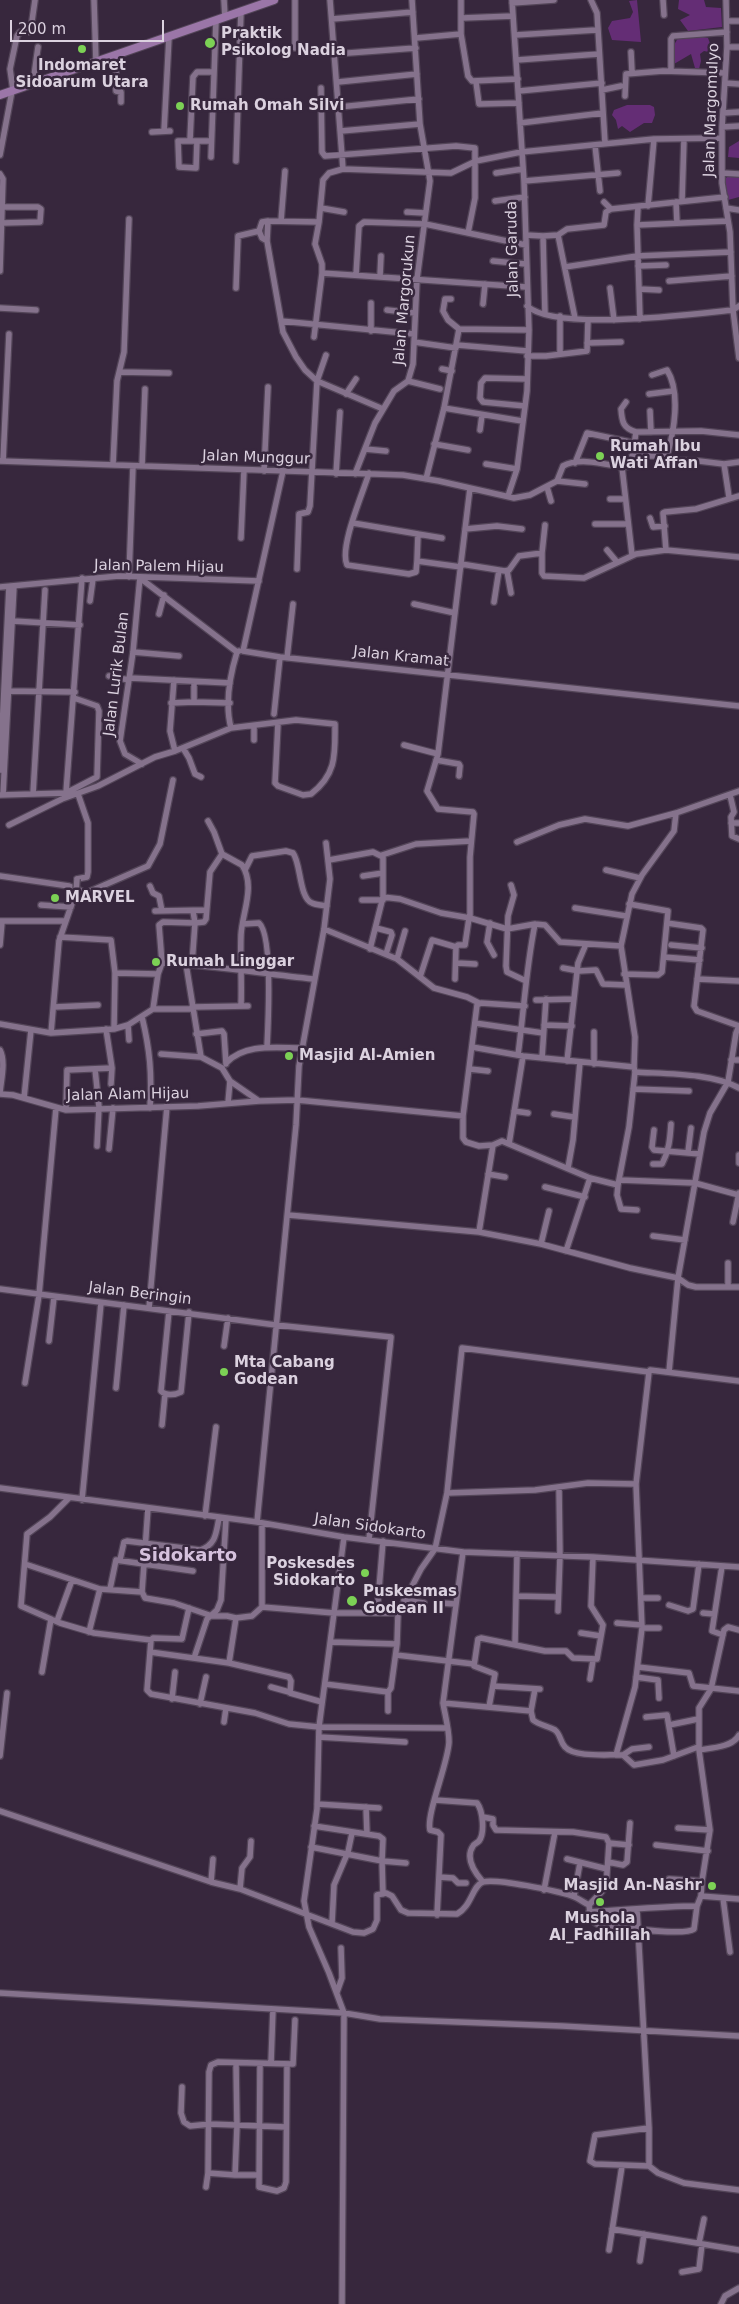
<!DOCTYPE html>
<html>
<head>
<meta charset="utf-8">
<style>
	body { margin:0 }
	#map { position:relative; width:739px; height:2304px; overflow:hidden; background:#37273d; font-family:"DejaVu Sans",sans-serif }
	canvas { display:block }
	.scale { position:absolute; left:10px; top:20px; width:154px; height:22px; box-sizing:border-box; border:2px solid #dbd1df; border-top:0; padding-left:6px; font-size:15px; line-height:18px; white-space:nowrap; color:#dbd1df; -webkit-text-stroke:4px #37273d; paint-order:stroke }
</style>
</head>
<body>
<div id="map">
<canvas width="739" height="2304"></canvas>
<div class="scale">200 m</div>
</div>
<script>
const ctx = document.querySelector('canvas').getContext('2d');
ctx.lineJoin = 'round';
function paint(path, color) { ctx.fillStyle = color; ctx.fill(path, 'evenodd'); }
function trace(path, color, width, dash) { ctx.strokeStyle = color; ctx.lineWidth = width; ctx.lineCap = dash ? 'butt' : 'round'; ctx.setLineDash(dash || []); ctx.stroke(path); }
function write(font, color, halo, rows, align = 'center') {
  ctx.font = font + ' "DejaVu Sans",sans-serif'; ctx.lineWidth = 5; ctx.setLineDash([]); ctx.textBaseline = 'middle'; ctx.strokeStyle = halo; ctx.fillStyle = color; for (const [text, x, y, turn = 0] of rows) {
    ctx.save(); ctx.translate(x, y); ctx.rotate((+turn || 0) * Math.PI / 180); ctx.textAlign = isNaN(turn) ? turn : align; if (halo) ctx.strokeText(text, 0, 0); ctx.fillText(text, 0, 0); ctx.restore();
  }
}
paint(new Path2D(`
	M637 0 641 42 612 40 608 28 612 21 630 18 633 12 629 1Z
	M679 0H704L706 7 721 8 722 27 688 31 680 20 690 15 678 9Z
	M693 35 708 38 711 46 709 52 704 51 700 54 701 61 699 69 695 68 691 54 674 64V45L678 38Z
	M627 105H650L654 107 655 115 652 123H644L630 132 622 126 618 129 616 120 612 115 614 110Z
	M739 141V158L728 157 729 147Z
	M728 176H739V197L728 200 725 179Z`), '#642d75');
const minor = new Path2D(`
	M94 0 96 62
	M224 0 225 17
	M330 0 343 169
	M591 0 597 13 605 143
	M663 0 664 15
	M726 0 727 47 722 127V183L730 232 733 310 739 358
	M512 3 554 0
	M462 18 513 16
	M332 19 413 12
	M32 21 35 0
	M727 21H739
	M461 34 468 76 472 81 518 79
	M515 35 596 30
	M416 38 461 34V0
	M727 47H739
	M295 48V0
	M631 52 632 72
	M335 54 416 48
	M116 55V91L121 92V102
	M517 60 599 54
	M671 71V39L673 36 727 32
	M338 82 417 74
	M476 82 479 104 519 103
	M33 83 38 47
	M725 83 739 84
	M321 88 322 152 325 156 456 146 475 148V198L468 233
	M13 90 10 69 17 36 20 32H28
	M602 90 621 86
	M519 91 602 83
	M625 96 626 74 663 71 725 73
	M339 107 419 99
	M723 113 739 112
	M520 123 603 113
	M722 127 739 126
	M164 131 169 37
	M341 131 420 124
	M152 132 170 131
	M190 140 193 77 197 72H214
	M197 141 196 168 179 167 178 141H211
	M595 145 600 191
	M0 155 12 91
	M211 157 216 21
	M236 161 241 11
	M496 173 523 169
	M722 173 739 174
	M0 174 3 179 0 271
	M524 181 618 173
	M495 201 525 197
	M682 201 684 139
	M604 202 611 209
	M676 202 677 223
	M648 206 654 139
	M2 207H38L41 209 40 222 2 223
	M321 208 344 212
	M726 208 739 210
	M407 212 425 213
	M281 221 285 171
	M319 222 268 221 267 241 283 332 296 357 305 370 317 381 383 409
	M637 225 638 207
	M526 235 543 236 545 314
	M558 235 575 318
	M543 236 558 235 567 229 604 225 606 212 611 209 725 197
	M267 241 262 238 259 231 262 222 268 221
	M493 261 526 264
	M638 266 666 265
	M565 267 637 256 731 252
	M322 273 526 287
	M356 275 359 226 364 222 425 224 526 245
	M380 276 381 256
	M669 281 732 276
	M236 288 238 236 259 231
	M610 288 614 320
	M639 289 659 290
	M451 299H445L443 311 448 320 459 329
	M371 303V331
	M483 304 485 284
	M527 306C556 332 693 314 733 310L739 306
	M0 308 36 310
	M387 310 415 313
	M560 316V354
	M640 319 637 225 728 221
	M281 321 414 334
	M459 329 529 330
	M314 337 322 273V264L315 244 319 222 323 180 329 173 343 169 451 173 476 161 521 152 654 139 722 138
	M414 342 456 348
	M587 343 621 342
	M457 345 527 351
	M527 356H546L587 351 588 320
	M442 369 452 371
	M120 372 169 373
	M652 375 667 370C681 392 674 432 667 456L668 460 699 461 724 464 729 497
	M408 381 440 389
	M346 394 356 379
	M649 394 673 391
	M626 402 621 409C622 422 623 428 636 432
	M525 406 483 402 480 398 481 383 485 378 527 379
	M444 408 522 421
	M650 411 651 432
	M480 430 482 415
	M434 444 468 450
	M365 449 386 451
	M632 456H667
	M0 461 403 475 439 481 514 498 530 495 557 481 563 466C579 457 604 464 622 467L632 555
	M3 461 9 334
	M575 463 587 433 635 443
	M113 464 117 381 124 352 129 219
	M486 464 517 469
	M724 464 739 462
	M142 466 145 389
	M622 467 631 466 636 432 701 431 739 435
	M264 471 268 387
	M283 471 243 651 280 657 739 706
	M369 473C363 493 339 547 347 565L409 574 416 572 417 561 461 567
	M336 474 340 412
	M355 474 375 423 394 391 408 381 413 364 417 279 430 181 420 124 412 0
	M426 479 444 408 459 329
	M557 481 585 484
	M547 487 551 501
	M508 496 517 469 527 391 529 330 524 181 512 0
	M610 499H625
	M650 518 653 527 665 526
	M353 523 418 534 417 561
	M595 524H627
	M465 529 497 526 522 529
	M418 534 442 538
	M241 538 244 470
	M607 550 617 562
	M666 550 663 513 665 512 696 509 739 496
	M542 553V573L544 576 584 578 636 554 666 550 739 557
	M461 564 505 571 509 570 519 556 542 553 545 525
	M297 569 299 514 308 512 310 506 317 381 326 355
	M507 571 511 593
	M129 577 133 466
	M140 577 133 652 120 741 125 754 142 764
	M140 578 237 652
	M0 587 119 576 259 581
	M90 601 93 579
	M494 602 499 570
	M414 604 455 613
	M159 614 164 595
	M13 621 80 625
	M133 652 179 656
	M287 658 293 604
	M109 676 129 680
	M130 678 230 683
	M174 680 170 731 175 751
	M194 682V702L230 703
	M7 691 75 692
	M171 703 194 702
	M274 714 280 657
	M254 727V740
	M231 728C225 705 230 675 237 652L239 651
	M404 745 438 754
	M183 748 189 758 195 774 201 777
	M436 760 459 764 460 766 459 776
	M0 770 9 587
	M66 793 97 777 99 711 97 706 74 698
	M33 794 45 590
	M0 795 66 793 82 578
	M3 795 14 586
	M730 795 734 812 731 817 732 836 739 839
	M731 823H739
	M9 825 62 799 98 786 155 757 175 751 231 728 296 720 335 724C335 754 337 774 311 794L303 795 278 786 275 783 278 723
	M517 842 559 825 585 819 628 826 676 813
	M222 854 242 865C256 886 242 913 241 935 240 958 242 982 241 1005
	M382 855 416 844 471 841
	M329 860 373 852 383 857V897L370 949
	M245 870 252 856 286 851 293 853C301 863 299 898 312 903 316 905 322 905 327 906
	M606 870 640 878
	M0 876 69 886 86 893 148 866 160 844 173 780
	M363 876 383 873
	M77 879 87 877 88 872V823L78 794
	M511 885 514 895 508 916 506 966 507 972 526 981
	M150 886 153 893 159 896 162 911
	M383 897 400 899 441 913 470 918 507 929 535 924 545 925 560 942 621 946
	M362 900H383
	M41 905 71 907
	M575 908 626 916
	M155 911 206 910
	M470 918V857L474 814 473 812 438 809 427 791 438 754 470 488
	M0 921H65
	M490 923 487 942 494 955
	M667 923 701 928 703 930 694 1006 697 1011 739 1026
	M243 924 259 923C273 935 268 1027 267 1047
	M376 928 391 932 392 935 386 954
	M324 929 397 959 434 988 467 997 479 1003
	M60 937 111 940 115 973 114 1029
	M0 945 2 922
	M671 945 702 948
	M664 957 700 960
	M397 959 405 931
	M162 963C213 965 263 974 313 979
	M457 963 475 964
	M186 964 201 1057 222 1068 230 1081 259 1101 297 1100 463 1116V1138L466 1142 479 1146 493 1145 479 1232
	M192 964 195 923 204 922 206 919 210 872 222 854 214 832 208 821
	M563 968 579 971 596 970 603 984 626 985
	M115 973 158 974
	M624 974 658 975 662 972 668 911 629 904
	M420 977 432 940 456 947 458 945H465L469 918
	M455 979 456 947
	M697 979 739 981
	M536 1000 574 999
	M54 1007 98 1005
	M192 1007 248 1006
	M153 1009 158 974 162 963 159 925 163 922 195 923 193 911
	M142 1017C150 1050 152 1074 150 1108
	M475 1023 543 1033
	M0 1024 51 1033 114 1029 128 1025 153 1009H193
	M128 1025 129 1040
	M544 1025 572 1026
	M106 1029 112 1068 111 1084
	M51 1033 59 941 76 892
	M196 1034 222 1031 224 1034 226 1064
	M472 1047 523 1056 634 1067
	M0 1050C6 1062 1 1080 0 1093
	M161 1054 201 1057
	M518 1055C524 1010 526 968 535 924
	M542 1058 546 999
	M731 1060H739
	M567 1061 578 963 586 944
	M226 1063C245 1043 276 1048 302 1048
	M594 1064V1032
	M95 1069 99 1107 97 1146
	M470 1069 488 1071
	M635 1072C667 1074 712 1073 739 1088
	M633 1089 689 1091
	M0 1094 13 1095 66 1110 198 1106 259 1101
	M24 1098 31 1030
	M228 1103 230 1081
	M66 1110 67 1070 112 1068
	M514 1111 528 1113
	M554 1114 574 1117
	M463 1116 477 1005 481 1003 525 1006
	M654 1130 652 1147 654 1150 700 1154
	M509 1144 523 1056
	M493 1145 502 1141 509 1144 590 1178 618 1185
	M109 1149 113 1108
	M688 1152 691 1128
	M739 1155V1163
	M653 1164H662C669 1151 670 1139 671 1124
	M568 1168 573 1140 580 1062
	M488 1174 505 1177
	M620 1180 695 1183 739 1195
	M545 1187 585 1197
	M637 1210 621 1209 617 1195 618 1185 629 1127 635 1072 634 1067 635 1037 621 946 632 894 642 875 674 831 676 813 739 791
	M288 1215 479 1232 541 1244 630 1268 678 1278 688 1285 696 1287H739
	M733 1222 739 1193
	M653 1236 685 1240
	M541 1244 549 1211
	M566 1251 590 1178
	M728 1263V1287
	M0 1289 276 1325 391 1337 369 1539
	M149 1308 167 1106
	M169 1311 161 1391C166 1396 175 1395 181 1392L189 1312
	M49 1341 54 1297
	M224 1346 228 1318
	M669 1372 678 1278 704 1132 710 1113 728 1082 736 1033 739 1026
	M25 1383 39 1295 56 1108
	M116 1388 124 1305
	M162 1425 165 1394
	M0 1488 257 1522 344 1537 463 1552 593 1557 739 1567
	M447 1493 535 1490 588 1483 636 1484
	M69 1498 50 1517 27 1534 21 1606 60 1623 94 1633 151 1640
	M82 1500 101 1303
	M148 1508 142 1592 145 1598 174 1603 212 1616H227L236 1618 252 1616 262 1607 334 1613H398
	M205 1516 216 1427
	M257 1522 296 1125 299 1066 324 929 330 879 326 843
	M262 1524V1607
	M463 1552 443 1703 531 1711
	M120 1560 124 1542 127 1541 200 1550C216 1545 216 1533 219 1518
	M25 1564 100 1589
	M722 1566 712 1631 723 1635
	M110 1589 116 1560 193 1571
	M516 1596 558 1597
	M641 1598H658
	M404 1600 424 1603
	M441 1603 455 1604
	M669 1605 688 1611 693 1609 699 1564
	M189 1608 182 1639 153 1638 151 1640 147 1690 151 1694 255 1713 289 1724 319 1727 447 1728
	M558 1611 560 1556 559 1488
	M377 1613 383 1541
	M703 1613 714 1614
	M57 1621 72 1580
	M617 1623 642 1625
	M642 1628H659
	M89 1632 100 1589 142 1592
	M581 1633 601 1636
	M331 1642 397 1644
	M515 1644 517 1554
	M150 1652 229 1663 289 1677 291 1681 290 1693 322 1702
	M396 1655 474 1664
	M194 1658 207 1619 217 1610 221 1600 226 1519
	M229 1663 236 1618
	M638 1667 689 1673 693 1686 739 1691
	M42 1672 51 1619
	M636 1677 658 1680 659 1698
	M590 1679 593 1660
	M325 1684 388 1692
	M493 1686 540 1689
	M271 1687 289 1692
	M535 1689 531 1711 533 1720C539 1725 548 1726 555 1730 561 1735 560 1742 565 1747 575 1758 610 1754 623 1755L634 1765 663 1760 698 1747
	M172 1699 175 1672
	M200 1704 206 1677
	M489 1707 495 1674 474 1666 478 1639 481 1638 545 1651H566L573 1658 597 1659 603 1625 591 1606 593 1557
	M388 1711V1692L391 1688 397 1644 398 1613 421 1569 435 1549 447 1493 462 1348 649 1372 650 1370 739 1381
	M646 1717 667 1715 674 1756
	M224 1722 226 1708
	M669 1725 698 1719
	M319 1737 405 1742
	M699 1750C711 1748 733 1747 739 1735
	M616 1755 635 1687 642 1628 636 1484 649 1372
	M623 1755 632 1749 649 1747
	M0 1756 7 1693
	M435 1800 477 1803C483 1811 485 1833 479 1841 477 1843 474 1844 473 1846 465 1858 475 1873 483 1882
	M317 1804 379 1808
	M366 1807 367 1834
	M0 1811 211 1882 240 1889 353 1932 364 1933 373 1929 377 1920V1895L386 1893 392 1896 401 1910 408 1913 457 1914C472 1906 472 1886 483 1882 495 1878 558 1891 572 1896 578 1898 583 1902 589 1905L591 1920 597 1924C615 1926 683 1937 694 1929L697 1906 701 1896 739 1899
	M483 1817 493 1819V1825L496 1830 573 1832 606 1837 609 1843 606 1887 589 1905
	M314 1826 379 1836 383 1839 382 1861 406 1863
	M678 1828 710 1830
	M609 1843 629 1845
	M656 1845 708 1851
	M311 1847 382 1861 383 1894
	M567 1859 607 1869
	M608 1862 623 1865 627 1862 630 1823
	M439 1877 453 1878 458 1883H466
	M669 1879 702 1881
	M211 1882 213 1859
	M240 1889 242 1868 250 1857 251 1841
	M544 1890 555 1832
	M574 1896 580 1863
	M701 1896 702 1881 710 1830 699 1750V1708L711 1689 724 1630 728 1627 739 1630
	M723 1898 730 1952
	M637 1910 649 2128 595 2135 590 2161 595 2164 649 2166 658 2173 684 2183 739 2190
	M589 1912C625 1910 661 1906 697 1906
	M437 1915 441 1835 438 1832 430 1830C426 1814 448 1764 449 1742 449 1729 445 1715 443 1703
	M332 1923 334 1885 348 1852 352 1833
	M337 1992 342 1978 341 1948
	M0 1993 344 2013 380 2019 562 2026 739 2036
	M236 2063 237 2126 235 2175H258
	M271 2063 273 2009
	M260 2064 259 2187 277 2191 284 2188 286 2182 287 2064
	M182 2087 181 2113 184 2122 190 2126 210 2124 286 2127
	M649 2166V2128
	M235 2175 208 2173 209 2072 211 2065 218 2062 293 2064 295 2020
	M206 2187 208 2173
	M612 2229 739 2250
	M699 2243 704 2219
	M609 2250 622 2166
	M640 2261 644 2234
	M682 2272 699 2269 702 2244
	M342 2304 344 2013 329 1973 309 1927 304 1901 317 1809 319 1727 344 1537
	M721 2304 725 2296 739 2288`);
const secondary = new Path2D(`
	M0 95 274 0`);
trace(minor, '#534558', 8);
trace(secondary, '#534558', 10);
trace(minor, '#85728c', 5.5);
trace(secondary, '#9b76a8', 8);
const minorBridge = new Path2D(`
	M76 892 77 879`);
trace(minorBridge, '#534558', 8, []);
trace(minorBridge, '#85728c', 5.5);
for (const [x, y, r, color] of [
	[210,43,6,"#7cd155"],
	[82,49,5,"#7cd155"],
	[180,106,5,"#7cd155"],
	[600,456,5,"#7cd155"],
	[55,898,5,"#7cd155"],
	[156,962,5,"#7cd155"],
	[289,1056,5,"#7cd155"],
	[224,1372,5,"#7cd155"],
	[365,1573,5,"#7cd155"],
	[352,1601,6,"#7cd155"],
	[712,1886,5,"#7cd155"],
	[600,1902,5,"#7cd155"]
]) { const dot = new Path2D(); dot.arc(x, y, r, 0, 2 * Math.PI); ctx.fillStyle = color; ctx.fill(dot); trace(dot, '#37273d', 2); }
write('bold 15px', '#dbd1df', '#37273d', [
	["Praktik",221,34],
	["Psikolog Nadia",221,51],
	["Indomaret",82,66,"center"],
	["Sidoarum Utara",82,83,"center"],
	["Rumah Omah Silvi",190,106],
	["Rumah Ibu",610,447],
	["Wati Affan",610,464],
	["MARVEL",65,898],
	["Rumah Linggar",166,962],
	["Masjid Al-Amien",299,1056],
	["Mta Cabang",234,1363],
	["Godean",234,1380],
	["Poskesdes",355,1564,"right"],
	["Sidokarto",355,1581,"right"],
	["Puskesmas",363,1592],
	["Godean II",363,1609],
	["Masjid An-Nashr",702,1886,"right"],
	["Mushola",600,1919,"center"],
	["Al_Fadhillah",600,1936,"center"]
], 'left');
write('15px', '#dbd1df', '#37273d', [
	["Jalan Margomulyo",712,110,-88],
	["Jalan Garuda",513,249,-91],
	["Jalan Margorukun",405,300,-85],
	["Jalan Munggur",256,458,2],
	["Jalan Palem Hijau",159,567,1],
	["Jalan Kramat",401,657,6],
	["Jalan Lurik Bulan",117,674,-83],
	["Jalan Alam Hijau",128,1095,-1],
	["Jalan Beringin",140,1294,7],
	["Jalan Sidokarto",370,1527,8]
]);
write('bold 18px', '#d5c1dd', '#37273d', [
	["Sidokarto",188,1556]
]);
</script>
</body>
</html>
